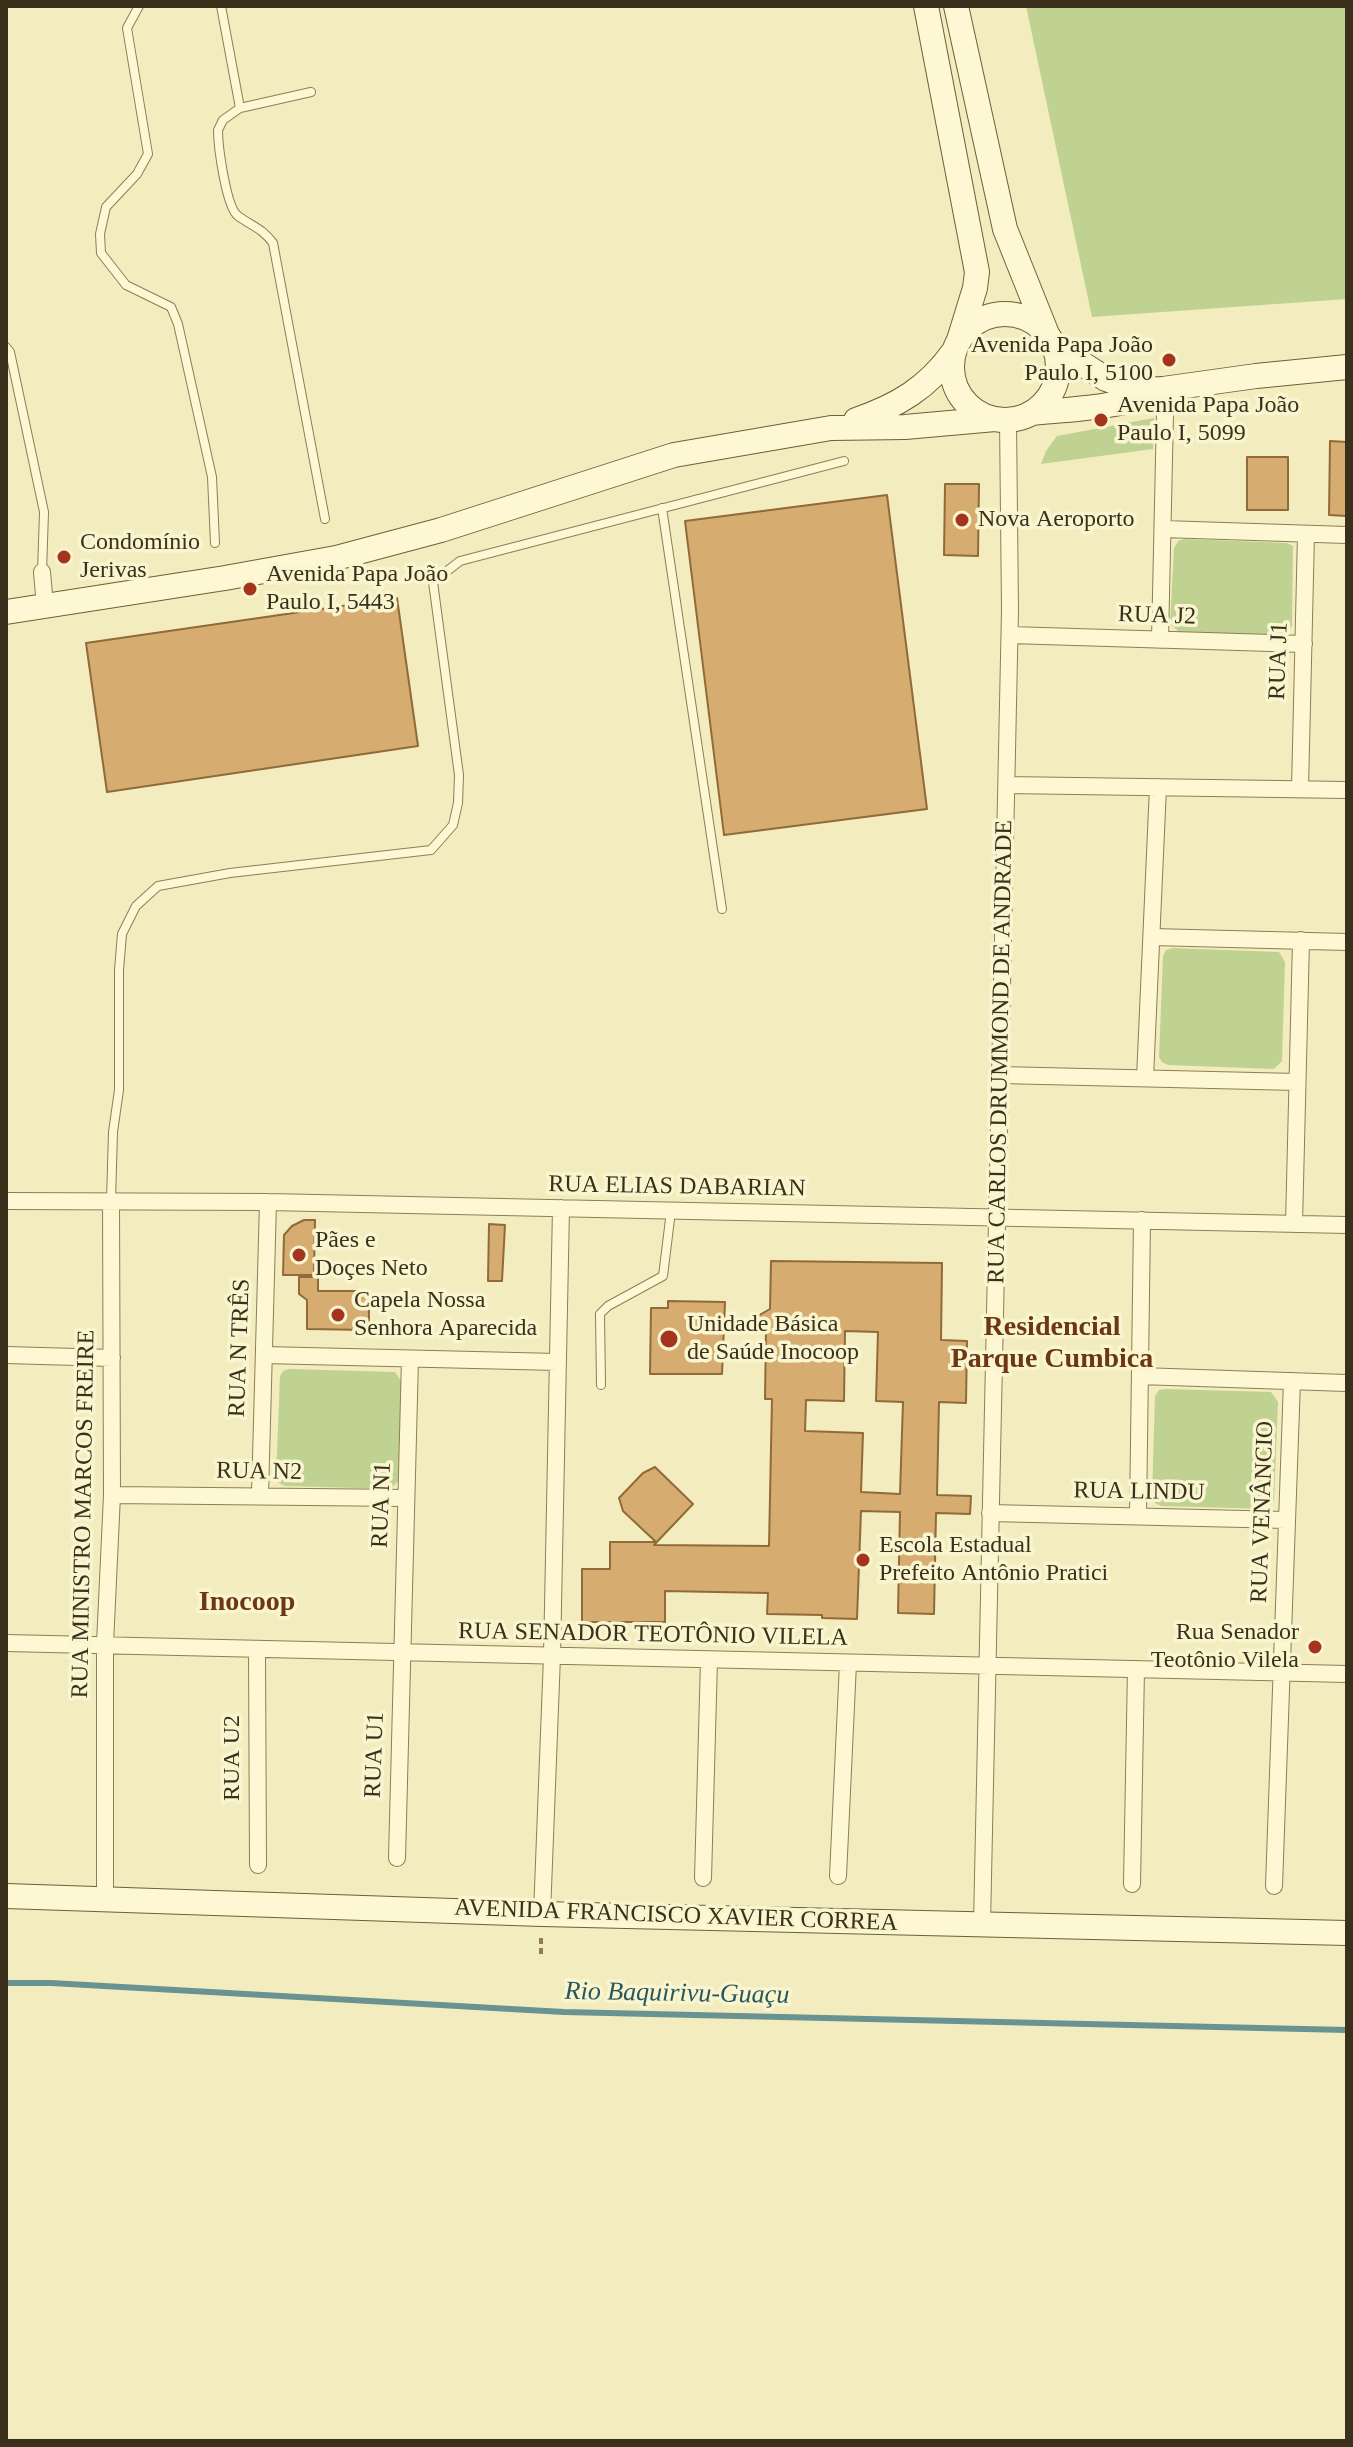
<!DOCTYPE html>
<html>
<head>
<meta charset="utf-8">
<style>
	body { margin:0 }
	#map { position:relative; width:1353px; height:2447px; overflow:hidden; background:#f3ecbf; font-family:"Times New Roman",serif }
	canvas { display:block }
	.frame { position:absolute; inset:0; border:8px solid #3b301b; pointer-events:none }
</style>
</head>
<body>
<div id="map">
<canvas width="1353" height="2447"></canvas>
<div class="frame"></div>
</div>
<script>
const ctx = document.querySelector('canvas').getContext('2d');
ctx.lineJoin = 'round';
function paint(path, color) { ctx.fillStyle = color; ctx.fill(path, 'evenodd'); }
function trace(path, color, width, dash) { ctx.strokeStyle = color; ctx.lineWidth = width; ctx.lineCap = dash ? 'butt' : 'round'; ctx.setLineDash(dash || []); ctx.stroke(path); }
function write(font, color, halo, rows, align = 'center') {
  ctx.font = font + ' "Times New Roman",serif'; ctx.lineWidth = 7; ctx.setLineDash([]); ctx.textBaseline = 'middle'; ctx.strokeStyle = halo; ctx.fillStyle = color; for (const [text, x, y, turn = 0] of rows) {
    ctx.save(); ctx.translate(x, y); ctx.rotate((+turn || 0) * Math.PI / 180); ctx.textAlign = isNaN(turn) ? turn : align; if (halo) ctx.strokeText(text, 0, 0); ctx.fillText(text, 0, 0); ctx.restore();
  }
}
paint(new Path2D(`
	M1026 6H1347V299L1092 317Z
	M1154 418 1153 449 1041 464 1046 451 1057 436Z
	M1184 539 1287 543 1293 546 1292 626 1285 635 1179 632 1170 624 1174 548 1178 541Z
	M1173 948 1279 952 1285 962 1282 1061 1274 1069 1168 1065 1162 1062 1159 1057 1163 956 1166 950Z
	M289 1369 395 1372 402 1382 398 1481 391 1489 285 1486 279 1483 276 1477 280 1376 283 1371Z
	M1165 1389 1271 1392 1278 1402 1274 1501 1266 1509 1161 1506 1155 1503 1152 1497 1155 1396 1159 1390Z`), '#bfd291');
trace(new Path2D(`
	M6 1983H51L564 2012 1347 2030`), '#689390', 6);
const building = new Path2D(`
	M1330 441 1347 442V516L1329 515Z
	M1247 457H1288V510H1247Z
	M945 484H979L978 556 944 555Z
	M887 495 927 809 724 835 685 521Z
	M397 598 418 746 107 792 86 643Z
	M304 1220H315L314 1275H283L284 1235 292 1226Z
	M489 1224 505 1225 502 1281H488Z
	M771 1261 942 1263 941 1340 967 1341 966 1403 939 1402 937 1495 971 1496 970 1514 936 1513 934 1614 898 1613 900 1512 861 1511 857 1619 822 1618V1615L767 1614 768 1593 665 1591V1622H582V1569H610V1542H656L623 1511 619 1498 643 1473 655 1467 693 1504 654 1545 769 1546 772 1399H765L766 1329 756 1317 770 1309ZM845 1331 878 1332 876 1401 903 1402 900 1494 861 1492 863 1433 805 1431 806 1400 844 1401Z
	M299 1277H318V1291H369V1330L307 1329V1300L299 1294Z
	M668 1301 725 1302 722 1374H650L651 1308H668Z`);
paint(building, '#d6ac70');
trace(building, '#906a38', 2);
const lane = new Path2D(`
	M139 6 127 28 148 154 137 174 106 207 100 234 101 253 126 285 171 307 178 324 212 477 215 543
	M221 6 240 108 223 120 218 130C218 146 226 207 238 216 252 226 263 229 273 243L325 519
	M240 108 311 92
	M6 347 10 352 44 512 42 572
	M662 508 722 909
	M111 1201 113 1132 119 1090V970L122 934 136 906 158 886 230 873 431 850 453 825 458 803 459 775 433 582 460 561 844 461
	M601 1385 600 1314 608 1306 663 1276 671 1211`);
const street = new Path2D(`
	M1163 529 1347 535
	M42 572 45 606
	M1010 635 1304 644
	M1160 640 1165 413
	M1007 785 1347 790
	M1300 789 1306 534
	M1152 937 1347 942
	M1000 1075 1297 1082
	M1145 1078 1158 787
	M6 1201 268 1202 1347 1225
	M1294 1224 1301 940
	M6 1355 112 1358
	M264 1355 558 1362
	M1140 1376 1347 1383
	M112 1495 406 1498
	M260 1495 268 1202
	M990 1513 1286 1520
	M1138 1516 1142 1220
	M6 1643 1347 1674
	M257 1650 258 1865
	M397 1858 410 1359
	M838 1876 848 1663
	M703 1878 709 1660
	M1132 1884 1136 1669
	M1274 1886 1292 1381
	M105 1898V1644L112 1495 111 1201
	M542 1914 552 1656 561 1208
	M982 1924 1010 610 1008 420`);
const secondary = new Path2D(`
	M926 6 977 272 975 288 959 340
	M956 6 1005 229 1047 334
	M952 367a53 53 0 1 1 106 0a53 53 0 1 1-106 0Z
	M1054 346 1106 379 1137 390 1163 389 1256 376 1347 367
	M1032 413C1074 409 1115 408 1154 393
	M856 420C897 406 928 388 954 351
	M6 612 225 578 336 558 441 530 674 455 831 428 905 427 995 419
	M6 1896 542 1914 1347 1933`);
trace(lane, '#8e7d55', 10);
trace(street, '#8e7d55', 18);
trace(secondary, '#6f5e38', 26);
trace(new Path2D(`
	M541 1954V1936`), '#8e7d55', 4, [6, 4]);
trace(lane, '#fdf8d3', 8);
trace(street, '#fdf8d3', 16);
trace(secondary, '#fdf8d3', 24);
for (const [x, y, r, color] of [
	[1169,360,8,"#a4341d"],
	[1101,420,8,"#a4341d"],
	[962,520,8,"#a4341d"],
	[64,557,8,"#a4341d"],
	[250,589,8,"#a4341d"],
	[299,1255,8,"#a4341d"],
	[338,1315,8,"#a4341d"],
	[669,1339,10,"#a4341d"],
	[863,1560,8,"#a4341d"],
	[1315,1647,8,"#a4341d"]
]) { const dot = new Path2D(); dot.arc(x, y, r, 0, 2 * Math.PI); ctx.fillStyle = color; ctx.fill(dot); trace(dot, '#f9f5cf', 3); }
write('24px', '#3b301b', '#f9f5cf', [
	["Avenida Papa João",1153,346,"right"],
	["Paulo I, 5100",1153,374,"right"],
	["Avenida Papa João",1117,406],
	["Paulo I, 5099",1117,434],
	["Nova Aeroporto",978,520],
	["Condomínio",80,543],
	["Jerivas",80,571],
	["Avenida Papa João",266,575],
	["Paulo I, 5443",266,603],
	["Pães e",315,1241],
	["Doçes Neto",315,1269],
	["Capela Nossa",354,1301],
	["Senhora Aparecida",354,1329],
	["Unidade Básica",687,1325],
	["de Saúde Inocoop",687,1353],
	["Escola Estadual",879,1546],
	["Prefeito Antônio Pratici",879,1574],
	["Rua Senador",1299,1633,"right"],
	["Teotônio Vilela",1299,1661,"right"]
], 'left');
write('24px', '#3b301b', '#f9f5cf', [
	["RUA J2",1157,616,2],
	["RUA J1",1279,661,-88],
	["RUA CARLOS DRUMMOND DE ANDRADE",1001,1052,-89],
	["RUA ELIAS DABARIAN",677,1187,1],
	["RUA N TRÊS",240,1348,-88],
	["RUA N2",259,1472,1],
	["RUA LINDU",1139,1492,1],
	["RUA N1",382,1505,-88],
	["RUA VENÂNCIO",1263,1512,-88],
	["RUA MINISTRO MARCOS FREIRE",84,1514,-89],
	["RUA SENADOR TEOTÔNIO VILELA",653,1635,1],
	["RUA U1",375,1755,-88],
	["RUA U2",233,1758,-90],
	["AVENIDA FRANCISCO XAVIER CORREA",676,1916,2]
]);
write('italic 26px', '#28575d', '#f9f5cf', [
	["Rio Baquirivu-Guaçu",677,1994,1]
]);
write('bold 28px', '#6d3715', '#f9f5cf', [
	["Residencial",1052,1328],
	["Parque Cumbica",1052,1360],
	["Inocoop",247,1603]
]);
</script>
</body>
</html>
